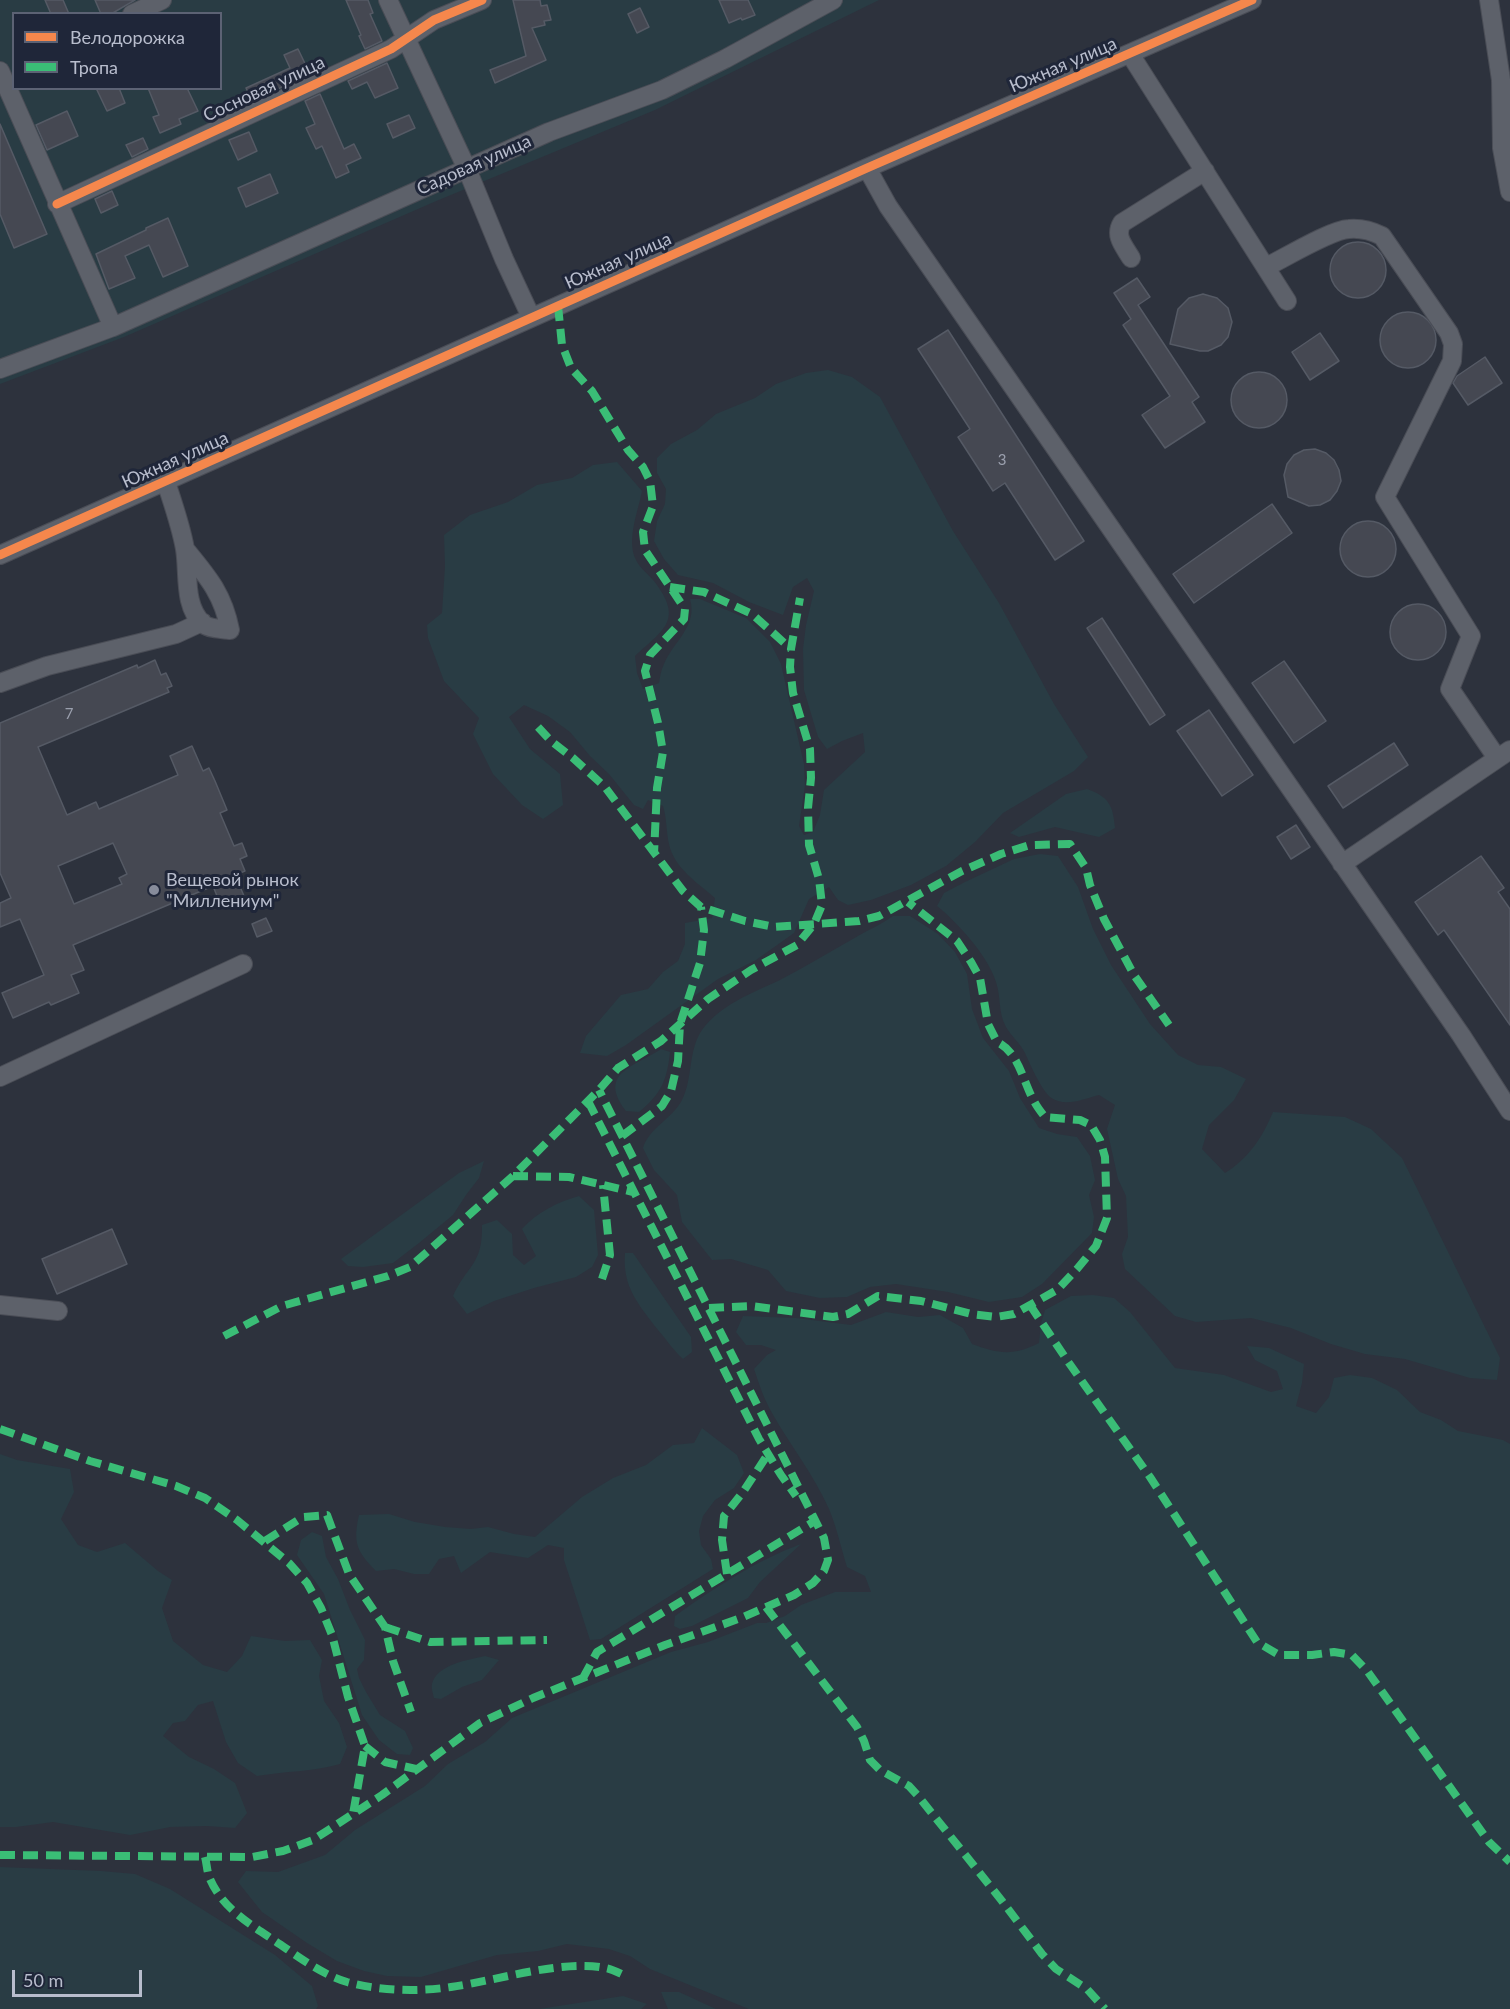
<!DOCTYPE html>
<html>
<head>
<meta charset="utf-8">
<style>
	body { margin:0 }
	#map { position:relative; width:1510px; height:2009px; overflow:hidden; background:#2d323d; font-family:Lato,sans-serif }
	canvas { display:block }
	.legend { position:absolute; left:12px; top:12px; width:210px; height:78px; box-sizing:border-box; background:#1f2639; border:2px solid #5c6274; margin:0; padding:8px 10px; list-style:none; font-size:18px; color:#b8bdcd }
	.legend li { display:flex; align-items:center; gap:12px; height:30px }
	.legend b { width:30px; border:2px solid #5c6274 }
	.scale { position:absolute; left:12px; top:1970px; width:130px; height:27px; box-sizing:border-box; border:3px solid #b8bdcd; border-top:0; padding-left:8px; font-size:18px; line-height:21px; white-space:nowrap; color:#b8bdcd; -webkit-text-stroke:4px #1f2639; paint-order:stroke }
</style>
</head>
<body>
<div id="map">
<canvas width="1510" height="2009"></canvas>
<ul class="legend">
<li><b style="height:8px;background:#f5874c"></b>Велодорожка</li>
<li><b style="height:8px;background:#3abd76"></b>Тропа</li>
</ul>
<div class="scale">50 m</div>
</div>
<script>
const ctx = document.querySelector('canvas').getContext('2d');
ctx.lineJoin = 'round';
function paint(path, color) { ctx.fillStyle = color; ctx.fill(path, 'evenodd'); }
function trace(path, color, width, dash) { ctx.strokeStyle = color; ctx.lineWidth = width; ctx.lineCap = dash ? 'butt' : 'round'; ctx.setLineDash(dash || []); ctx.stroke(path); }
function write(font, color, halo, rows, align = 'center') {
  ctx.font = font + ' Lato,sans-serif'; ctx.lineWidth = 6; ctx.setLineDash([]); ctx.textBaseline = 'middle'; ctx.strokeStyle = halo; ctx.fillStyle = color; for (const [text, x, y, turn = 0] of rows) {
    ctx.save(); ctx.translate(x, y); ctx.rotate((+turn || 0) * Math.PI / 180); ctx.textAlign = isNaN(turn) ? turn : align; if (halo) ctx.strokeText(text, 0, 0); ctx.fillText(text, 0, 0); ctx.restore();
  }
}
paint(new Path2D(`
	M0 0H879L655 110 434 202 124 337 0 384ZM14 14H220V88H14Z
	M828 370 852 377 880 397 953 531 999 603 1054 704 1088 757 1074 771 1003 813 975 842 946 866 911 885 871 900 848 905 838 900 829 887 809 899 794 933 756 960 718 979 626 1045 607 1056 580 1053 586 1036 621 995 648 989 663 972 678 961 685 944V923L712 918 715 898C698 883 674 868 669 844 666 831 667 819 663 806L648 800 643 809 634 805 609 774 590 756 570 732 548 716 524 705 509 717 530 749 560 774 563 805 543 819 522 805 493 774 473 734 479 718 444 681 428 638 427 625 442 613 445 566 444 535 470 515 508 502 537 485 572 478 593 465 617 462 642 491C638 512 626 540 636 560 639 567 649 575 654 581 684 620 664 629 635 656L637 673 643 689 659 683C660 677 661 670 664 664 673 642 698 626 690 599H700L746 618 770 642 781 664 804 764 805 786 799 826 804 835 813 832 820 815 824 790 865 752 863 733 842 741 827 749 818 737 804 690 803 649 806 625 814 591 807 578 793 587 783 615 749 602 713 583 678 575 664 559 654 541 657 521 665 504 666 489 657 473V458L671 444 697 430 716 414 755 398 776 384 806 373Z
	M1087 789C1109 797 1113 805 1115 828L1099 837 1055 827 1019 837 1010 833 1066 794Z
	M1040 854 1058 856 1078 887 1093 929 1111 965 1150 1024 1178 1055 1198 1065 1221 1067 1246 1079 1234 1100 1209 1125 1202 1149 1225 1173C1249 1158 1262 1138 1273 1112L1345 1117 1371 1129 1402 1158 1500 1358 1497 1380 1470 1378 1405 1359 1365 1354 1331 1344 1291 1328 1251 1318 1196 1322 1175 1316 1125 1269 1122 1254 1128 1237 1126 1196 1118 1179 1107 1129 1115 1105 1099 1095C1083 1099 1065 1108 1050 1097 1041 1089 1030 1064 1025 1053 1020 1043 1011 1036 1006 1027 998 1013 1001 996 996 982 988 956 958 923 937 906L944 893 965 882 1014 859Z
	M893 916H910L938 934 955 952 967 974 972 1009 983 1038 1009 1071 1020 1098 1039 1128 1057 1134 1077 1137 1090 1156 1095 1180 1089 1195 1094 1217 1092 1233 1042 1284 1022 1297 989 1302 948 1292 896 1284 870 1287 847 1297 820 1298 786 1291 768 1270 731 1259 712 1260 682 1222 677 1195 654 1170 643 1148C649 1128 672 1119 682 1100 693 1079 688 1050 702 1030 720 1005 752 993 778 981 805 967 831 951 858 936 870 929 882 924 893 916Z
	M661 1049 670 1052C667 1081 661 1094 639 1112L626 1111C597 1073 634 1067 661 1049Z
	M484 1161 479 1178 466 1195 453 1215 419 1243 393 1263 363 1267 348 1266 341 1259 459 1173Z
	M579 1196 594 1210 598 1255 592 1267 576 1277 534 1288 494 1301 467 1314 453 1296C467 1265 483 1265 482 1225L497 1220 512 1234 513 1255 524 1265 536 1256 522 1229C537 1212 558 1202 579 1196Z
	M625 1253H633L691 1337 692 1352 683 1359C673 1350 667 1340 658 1330 639 1305 622 1287 625 1253Z
	M1093 1295 1114 1298 1130 1312 1175 1368 1224 1375 1271 1392 1283 1389 1277 1371 1255 1360 1247 1346 1269 1348 1304 1364 1302 1383 1296 1406 1316 1413 1329 1397 1334 1378 1350 1375 1372 1378 1397 1390 1420 1412 1441 1420 1458 1431 1503 1440 1510 1444V2009H749L650 1969 630 1956 609 1949 567 1944 538 1951 497 1955 421 1977 387 1976 364 1971 337 1961 307 1943 262 1912 238 1882 246 1871 278 1872 325 1855 355 1830 425 1786 448 1764 485 1742 512 1718 671 1652 708 1642 757 1623H766L785 1616 801 1605 835 1592H871L865 1576 847 1567C841 1548 837 1528 829 1509 814 1475 790 1445 772 1413 764 1399 759 1384 754 1369L767 1355 776 1350 761 1345H746L736 1332 743 1316 796 1318 851 1325 886 1312 918 1317 940 1315 963 1328 972 1344C999 1354 1013 1356 1039 1343L1041 1323 1045 1310 1071 1296Z
	M702 1428 737 1455 744 1473 734 1488 715 1500 703 1516 699 1531 701 1545 711 1559 713 1569 601 1639 590 1640 564 1560V1548L548 1545 528 1558 490 1552 461 1573 454 1556 439 1559 429 1574H414L394 1569 376 1571C356 1551 353 1542 359 1515L389 1514 415 1522 445 1527 471 1529 488 1527 514 1534 535 1537 582 1497 613 1478 646 1465 673 1445 694 1443Z
	M0 1454 17 1460 70 1469 74 1492 61 1519 78 1545 97 1552 125 1543 158 1571 172 1580 162 1608 173 1641 203 1665 227 1672 242 1656 251 1636 285 1641 310 1640 322 1660 319 1676 324 1701 339 1723 347 1747 340 1764C313 1772 285 1771 257 1776L238 1763 226 1742 213 1701 198 1705 185 1721 173 1723 163 1736 189 1757 214 1769 235 1783 247 1813 235 1828 207 1826 170 1827 130 1835 53 1822 16 1827H0Z
	M312 1532 322 1536 326 1557 338 1579 350 1610 365 1640 364 1660 357 1669 359 1678 366 1692 380 1715 405 1731 413 1748 410 1755 397 1754 379 1740 362 1715 324 1594 297 1555 301 1540Z
	M801 1544 760 1582 748 1598 692 1626 680 1629 674 1626 675 1616C714 1588 755 1561 801 1544Z
	M485 1656 499 1660 482 1680 462 1687 441 1699 434 1698C433 1693 431 1688 432 1684 437 1664 469 1660 485 1656Z
	M0 1867 101 1871 135 1874 170 1889 275 1955 312 1986 318 2006 316 2009H0Z
	M661 1992H679L716 2009H668Z
	M623 1996 647 2004 641 2009H539Z`), '#293c44');
const building = new Path2D(`
	M45 0H63L69 14H51Z
	M95 0H135L111 14H101Z
	M346 0H368L373 13 370 14 382 41 365 49 359 36 361 35Z
	M513 0H540L541 6 547 5 551 20 544 21 545 25 532 28 546 60 495 83 490 70 526 56Z
	M719 0H748L755 15 742 20 741 18 729 23Z
	M640 8 649 27 637 33 628 14Z
	M298 49 310 74 252 101 246 88 290 68 284 55Z
	M387 63 398 88 375 98 367 82 352 89 348 81Z
	M96 88H119L125 103 107 111Z
	M148 88H187L198 111 179 119 181 124 160 133 153 117 159 115Z
	M320 94 344 149 354 144 361 158 346 165 349 172 336 178 322 146 316 149 306 128 315 124 305 101Z
	M67 111 78 136 47 150 36 125Z
	M409 115 415 128 393 138 387 124Z
	M0 124 47 234 14 248 0 214Z
	M249 132 257 151 238 160 229 140Z
	M143 138 148 149 132 157 126 145Z
	M270 174 278 193 246 207 238 188Z
	M112 191 118 205 101 213 95 199Z
	M168 218 188 266 163 277 149 245 125 256 135 278 109 289 96 254 146 230V228Z
	M1330 270a28 28 0 1 1 56 0a28 28 0 1 1-56 0Z
	M1137 278 1150 297 1138 305 1199 397 1192 402 1205 422 1165 448 1142 415 1170 396 1123 325 1131 319 1114 293Z
	M1203 294 1217 298 1228 308 1232 322 1228 337 1221 345 1208 351H1200L1170 344 1178 309 1189 298Z
	M1380 340a28 28 0 1 1 56 0a28 28 0 1 1-56 0Z
	M948 330 1084 541 1055 560 1005 483 993 491 958 437 970 429 918 349Z
	M1320 333 1339 361 1310 380 1292 352Z
	M1485 357 1502 383 1468 405 1453 383 1457 376Z
	M1231 400a28 28 0 1 1 56 0a28 28 0 1 1-56 0Z
	M1315 449 1326 453 1334 460 1339 470 1341 481 1337 491 1330 500 1320 505 1309 506 1288 497 1284 475 1287 464 1294 455 1304 450Z
	M1272 504 1292 533 1194 603 1173 574Z
	M1340 549a28 28 0 1 1 56 0a28 28 0 1 1-56 0Z
	M1390 632a28 28 0 1 1 56 0a28 28 0 1 1-56 0Z
	M1102 618 1165 715 1150 725 1087 628Z
	M155 660 161 675 166 673 172 686 167 688 169 692 38 747 67 815 96 802 99 809 178 775 170 756 192 746 203 771 209 768 215 781 227 810 220 813 234 846 242 843 247 856 240 859 245 871 235 875 244 896 221 906 213 886 73 945 84 970 71 975 79 993 51 1005 49 1002 13 1018 2 993 44 975 20 919 0 927V903L11 898 0 873V723L137 665 138 668ZM113 843 127 874 119 878 122 884 74 904 58 866Z
	M1284 661 1326 721 1294 743 1252 683Z
	M1209 710 1253 775 1222 796 1177 731Z
	M1394 743 1408 765 1343 808 1328 786Z
	M1296 825 1310 847 1291 859 1277 837Z
	M1481 856 1504 888 1498 892 1510 909V1025L1444 930 1438 935 1415 902Z
	M266 918 272 931 257 937 252 924Z
	M112 1229 127 1264 57 1294 42 1259Z`);
paint(building, '#454852');
trace(building, '#555a65', 1.5);
const minor = new Path2D(`
	M388 0 467 169 504 259 531 317
	M1489 0 1501 80 1502 148 1510 192
	M132 14 162 0
	M1130 54 1287 301
	M0 71 113 327
	M867 168 888 206 1461 1035 1510 1111
	M57 204 391 49 434 20 482 0
	M1131 258C1124 246 1114 236 1122 223L1205 171
	M1266 267C1285 258 1330 230 1349 229 1360 228 1372 231 1382 236L1449 333 1453 344 1452 361 1385 497 1471 636 1450 689 1497 758
	M0 369 113 327 549 132 662 90 725 59 833 0
	M166 482C173 504 181 526 185 549 189 573 183 606 203 624 210 629 222 629 230 630 223 594 208 577 185 549
	M0 555 867 168 1252 0
	M0 683 47 666 176 634 202 622
	M1342 864 1510 750
	M0 1077 243 964
	M0 1305 58 1311`);
trace(minor, '#4a4d56', 20);
trace(minor, '#5d616a', 18);
trace(new Path2D(`
	M558 306 562 345 571 368 592 391 628 450 643 467 650 481 653 506 643 532 645 550 685 609 684 619 650 655 645 671 658 723 663 752 657 788 654 854
	M670 587 704 592 752 614 791 649
	M538 727 551 741 573 758 605 787 683 891 701 907 745 921 774 927 859 921 879 916 962 871 1001 854 1030 845 1070 844 1086 868 1090 885 1104 919 1134 975 1169 1025
	M588 1101 759 1439 781 1475 796 1496
	M622 1136 662 1106 671 1091 678 1061 680 1024 700 963 704 930 701 907
	M513 1176 569 1177 633 1192
	M602 1279 610 1255 603 1185
	M1030 1305 1069 1363 1150 1477 1257 1642 1279 1655H1312L1334 1652 1352 1655 1368 1672 1489 1842 1510 1862
	M709 1308 751 1306 833 1317 848 1314 878 1296 921 1301 971 1314 996 1317 1014 1314 1057 1290 1077 1269 1096 1246 1107 1218 1105 1157 1100 1140 1091 1125 1080 1120 1045 1117C1041 1112 1037 1107 1034 1101 1023 1082 1019 1052 997 1042L988 1024 980 978 971 962 957 941 908 902
	M224 1336 282 1306 388 1276 410 1267 513 1176 599 1090 618 1068 661 1041 708 999 751 970 797 945 814 924 822 905 819 879 809 845 808 808 811 778 810 749 793 693 790 667 791 649 800 598
	M0 1429 90 1461 176 1486 205 1498 237 1520 289 1563 307 1583 321 1608 332 1635 348 1697 365 1746 353 1814
	M265 1541 303 1517 327 1515 349 1574 385 1627 393 1661 411 1712
	M727 1574 722 1540 724 1516 743 1492 768 1454
	M766 1607 857 1727 864 1741 870 1760 880 1770 909 1786 919 1797 1002 1901 1042 1954 1056 1969 1087 1989 1105 2009
	M385 1627 430 1642 547 1640
	M583 1678 597 1652 815 1521 811 1515
	M365 1746 385 1762 416 1769
	M0 1855 252 1857 283 1851 313 1840 382 1795 480 1723 533 1698 665 1645 741 1618 794 1595 813 1583 824 1571 828 1560 824 1538 599 1090
	M205 1857C207 1864 207 1873 210 1879 222 1907 248 1923 272 1939 295 1954 320 1974 347 1982 380 1991 418 1992 451 1987 495 1981 563 1959 605 1968 612 1969 619 1973 626 1976`), '#3abd76', 8, [15, 8]);
trace(new Path2D(`
	M57 204 391 49 434 20 482 0
	M0 555 867 168 1252 0`), '#f5874c', 9);
for (const [x, y, r, color] of [
	[154,890,6,"#878c9b"]
]) { const dot = new Path2D(); dot.arc(x, y, r, 0, 2 * Math.PI); ctx.fillStyle = color; ctx.fill(dot); trace(dot, '#1f2639', 2); }
write('15px', '#9ba0ae', null, [
	["3",1002,460],
	["7",69,714]
]);
write('18px', '#b8bdcd', '#1f2639', [
	["Южная улица",1063,65,-23],
	["Сосновая улица",264,89,-25],
	["Садовая улица",474,165,-24],
	["Южная улица",618,261,-24],
	["Южная улица",175,460,-24]
]);
write('18px', '#b8bdcd', '#1f2639', [
	["Вещевой рынок",166,880],
	["\"Миллениум\"",166,901]
], 'left');
</script>
</body>
</html>
